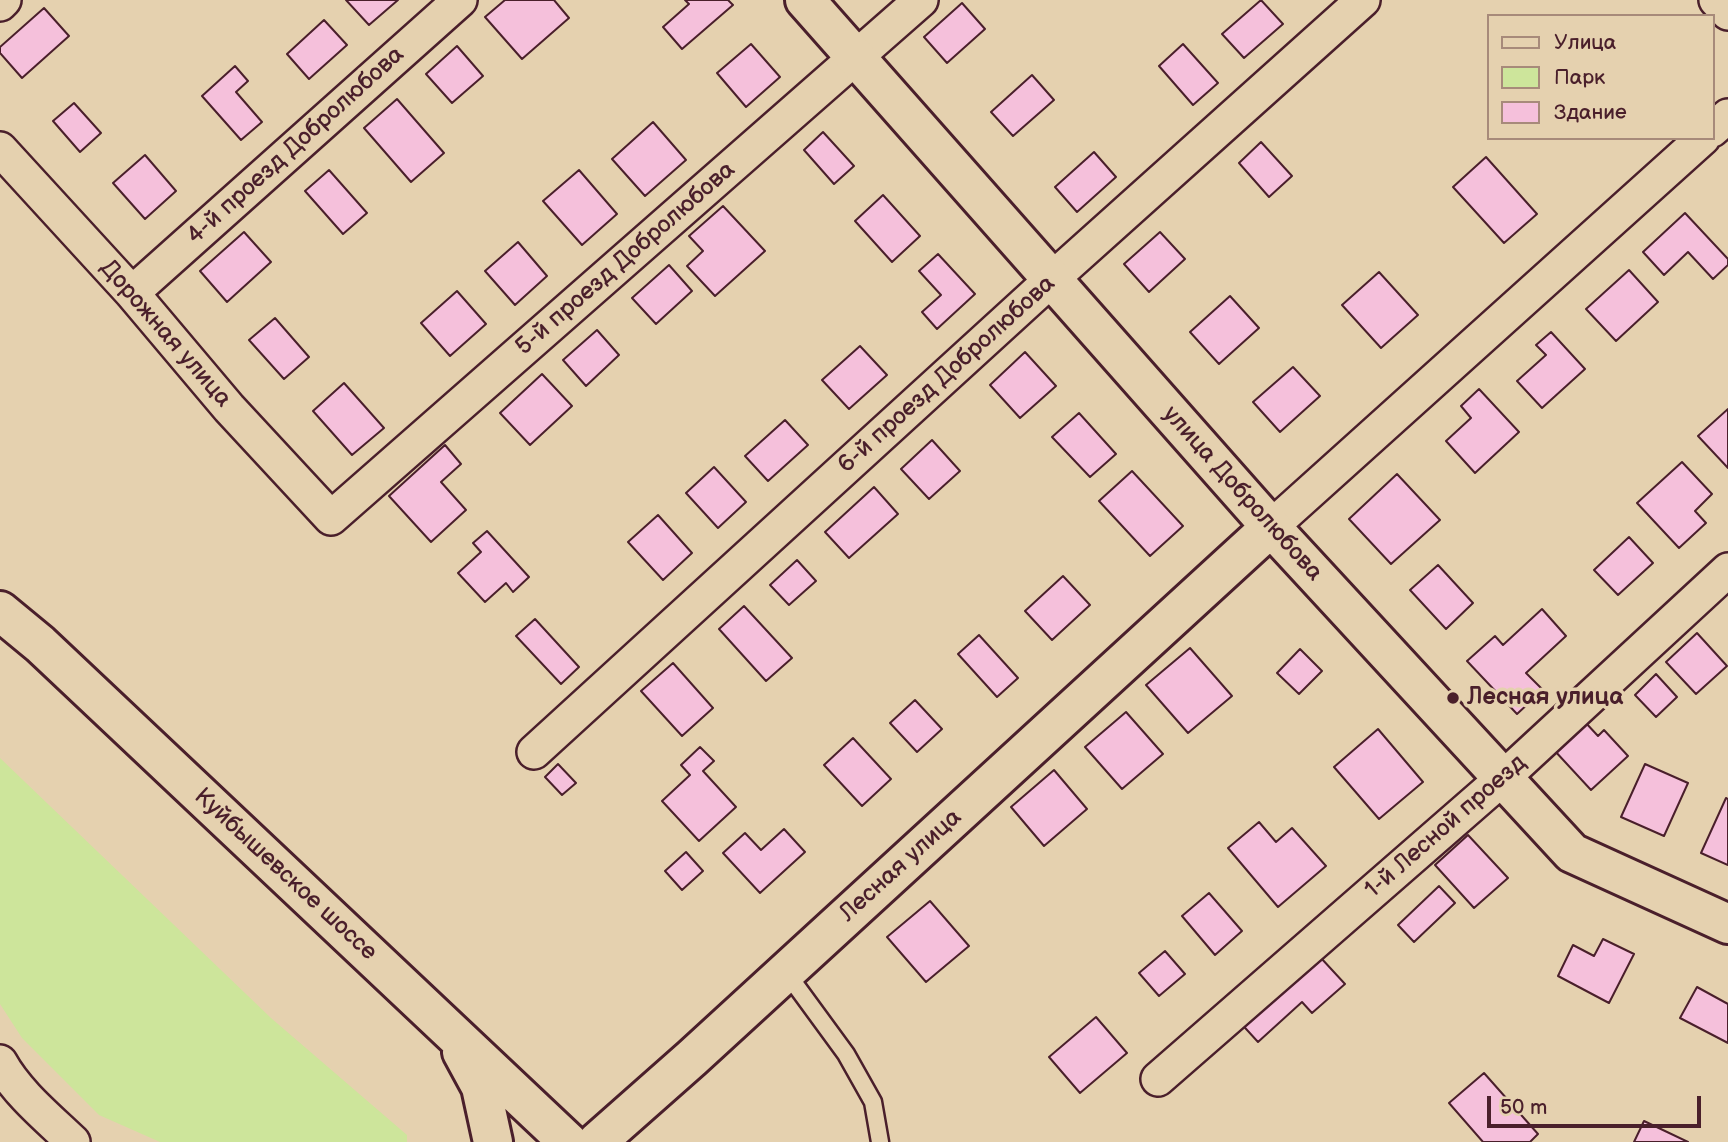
<!DOCTYPE html>
<html>
<head>
<meta charset="utf-8">
<style>
	body { margin:0 }
	#map { position:relative; width:1728px; height:1142px; overflow:hidden; background:#e5d1af; font-family:"Balsamiq Sans",sans-serif }
	canvas { display:block }
	.legend { position:absolute; left:1487px; top:14px; width:228px; height:126px; box-sizing:border-box; background:#e5d1af; border:2px solid #a78a7a; margin:0; padding:9px 12px; list-style:none; font-size:21px; color:#4a1f2b }
	.legend li { display:flex; align-items:center; gap:14px; height:35px }
	.legend b { width:35px; border:2px solid #a78a7a }
	.scale { position:absolute; left:1487px; top:1096px; width:214px; height:32px; box-sizing:border-box; border:4px solid #4a1f2b; border-top:0; padding-left:9px; font-size:21px; line-height:24px; white-space:nowrap; color:#4a1f2b; -webkit-text-stroke:5px #e5d1af; paint-order:stroke }
</style>
</head>
<body>
<div id="map">
<canvas width="1728" height="1142"></canvas>
<ul class="legend">
<li><b style="height:9px;background:#e5d1af"></b>Улица</li>
<li><b style="height:19px;background:#cde59b"></b>Парк</li>
<li><b style="height:19px;background:#f5c0db"></b>Здание</li>
</ul>
<div class="scale">50 m</div>
</div>
<script>
const ctx = document.querySelector('canvas').getContext('2d');
ctx.lineJoin = 'round';
function paint(path, color) { ctx.fillStyle = color; ctx.fill(path, 'evenodd'); }
function trace(path, color, width, dash) { ctx.strokeStyle = color; ctx.lineWidth = width; ctx.lineCap = dash ? 'butt' : 'round'; ctx.setLineDash(dash || []); ctx.stroke(path); }
function write(font, color, halo, rows, align = 'center') {
  ctx.font = font + ' "Balsamiq Sans",sans-serif'; ctx.lineWidth = 7; ctx.setLineDash([]); ctx.textBaseline = 'middle'; ctx.strokeStyle = halo; ctx.fillStyle = color; for (const [text, x, y, turn = 0] of rows) {
    ctx.save(); ctx.translate(x, y); ctx.rotate((+turn || 0) * Math.PI / 180); ctx.textAlign = isNaN(turn) ? turn : align; if (halo) ctx.strokeText(text, 0, 0); ctx.fillText(text, 0, 0); ctx.restore();
  }
}
paint(new Path2D(`
	M0 758 271 1018 407 1135V1142H160L99 1115 22 1038 0 1004Z`), '#cde59b');
const building = new Path2D(`
	M346 0H398L369 25Z
	M505 0H554L569 18 522 59 485 17Z
	M685 0H728L733 5 682 49 663 27 689 4Z
	M1261 0 1283 24 1244 58 1222 34Z
	M962 3 985 29 947 63 924 37Z
	M44 8 69 36 22 78 0 53V47Z
	M324 20 347 45 309 79 287 54Z
	M751 44 780 77 746 107 717 73Z
	M1183 44 1218 83 1193 105 1159 66Z
	M457 46 483 76 452 103 426 74Z
	M235 66 248 81 236 92 262 122 241 140 202 96Z
	M1032 75 1054 100 1013 136 991 112Z
	M397 99 444 153 411 182 364 128Z
	M74 103 101 133 80 152 53 121Z
	M653 122 686 160 645 196 612 159Z
	M823 132 854 166 834 184 804 150Z
	M1261 142 1292 176 1269 197 1239 163Z
	M1094 152 1116 177 1077 212 1055 187Z
	M145 155 176 191 145 219 113 183Z
	M1486 157 1537 214 1504 243 1453 187Z
	M329 170 367 213 343 234 305 191Z
	M579 170 617 214 582 245 543 201Z
	M883 195 920 236 892 262 855 221Z
	M723 206 765 251 715 296 687 266 703 251 689 236Z
	M1685 213 1728 259V265L1713 279 1688 252 1664 275 1643 252Z
	M244 232 271 262 227 302 200 271Z
	M1160 232 1185 259 1149 292 1124 264Z
	M518 242 547 276 515 305 485 271Z
	M938 254 975 294 937 329 922 312 941 295 919 271Z
	M669 265 692 291 656 324 632 298Z
	M1629 270 1658 302 1616 341 1586 309Z
	M1379 272 1418 315 1381 348 1342 305Z
	M457 291 486 324 450 356 421 323Z
	M1230 296 1259 328 1219 364 1190 332Z
	M275 318 309 357 284 379 249 340Z
	M597 330 619 355 586 386 563 360Z
	M1551 332 1585 369 1542 408 1517 381 1546 355 1536 345Z
	M860 346 887 375 849 409 822 380Z
	M1025 352 1056 386 1020 418 990 385Z
	M1293 367 1320 396 1280 432 1253 402Z
	M542 374 572 406 530 445 500 413Z
	M344 383 384 428 352 455 313 411Z
	M1479 389 1519 432 1475 473 1446 441 1471 418 1461 406Z
	M1728 409V468L1698 436Z
	M1079 413 1116 454 1090 477 1052 437Z
	M785 420 808 445 768 481 745 456Z
	M932 440 960 471 929 499 901 469Z
	M445 445 461 464 441 482 466 510 431 542 389 496Z
	M1682 462 1712 494 1695 511 1706 523 1679 548 1637 503Z
	M714 467 746 502 718 528 686 493Z
	M1132 471 1183 526 1150 556 1099 501Z
	M1397 474 1440 520 1391 564 1349 519Z
	M874 487 898 514 849 558 825 532Z
	M658 515 692 553 663 580 628 542Z
	M487 531 529 577 513 592 506 583 485 602 458 573 481 552 473 543Z
	M1629 537 1653 563 1618 595 1594 570Z
	M797 560 816 581 789 605 770 585Z
	M1438 565 1473 603 1446 629 1410 590Z
	M1063 576 1090 605 1052 640 1025 611Z
	M744 606 792 658 766 681 719 629Z
	M1542 609 1566 636 1526 673 1543 690 1517 714 1467 661 1495 636 1503 645Z
	M535 619 579 667 561 684 516 636Z
	M1697 633 1727 666 1696 694 1666 662Z
	M979 635 1018 678 997 697 958 654Z
	M1190 648 1232 696 1188 733 1146 685Z
	M1300 649 1322 671 1299 694 1277 673Z
	M673 663 713 708 682 736 641 691Z
	M1656 674 1677 697 1656 717 1635 695Z
	M915 700 942 729 917 752 890 723Z
	M1126 712 1163 754 1122 789 1085 747Z
	M1585 722 1598 736 1604 730 1628 756 1591 790 1554 750Z
	M1378 729 1423 782 1379 819 1334 767Z
	M853 738 891 779 862 806 824 765Z
	M700 747 714 761 703 771 736 807 699 841 662 801 690 775 681 765Z
	M558 764 576 783 562 795 545 777Z
	M1645 764 1688 783 1664 836 1621 817Z
	M1054 770 1087 809 1044 846 1011 807Z
	M1726 798 1728 799V865L1701 853Z
	M1259 822 1276 842 1292 828 1326 866 1278 907 1228 848Z
	M784 829 805 852 760 893 723 853 745 833 761 850Z
	M1468 835 1508 878 1474 908 1435 865Z
	M686 852 703 871 682 890 665 871Z
	M1439 886 1455 903 1414 942 1398 925Z
	M1209 893 1242 931 1215 955 1182 916Z
	M930 901 969 946 926 982 887 937Z
	M1603 939 1634 954 1609 1003 1558 976 1573 945 1594 956Z
	M1165 951 1185 974 1159 996 1139 973Z
	M1321 958 1345 984 1312 1013 1302 1002 1258 1042 1237 1019 1262 996 1269 1004Z
	M1697 987 1728 1004V1043L1680 1018Z
	M1096 1017 1127 1053 1080 1093 1049 1057Z
	M1484 1073 1538 1134 1530 1142H1483L1449 1103Z
	M1644 1121 1688 1142H1634Z`);
paint(building, '#f5c0db');
trace(building, '#4a1f2b', 2);
const lane = new Path2D(`
	M786 972 846 1054 873 1102 880 1142`);
const street = new Path2D(`
	M1716 0 1728 13
	M0 4 4 0
	M1712 130 1728 116
	M0 149 132 293 229 408 331 518 921 0
	M132 293 460 0
	M1271 527 1703 138
	M534 752 1052 279 1363 0
	M0 1062C17 1093 48 1118 73 1142
	M1158 1079 1503 778 1728 570`);
const secondary = new Path2D(`
	M805 0 1271 527 1572 853 1728 924
	M597 1142 692 1058 1271 527`);
const highway = new Path2D(`
	M0 611 40 644 568 1142
	M462 1052 481 1087 493 1142`);
trace(lane, '#4a1f2b', 21);
trace(street, '#4a1f2b', 38);
trace(secondary, '#4a1f2b', 44);
trace(highway, '#4a1f2b', 44);
trace(lane, '#e5d1af', 16);
trace(street, '#e5d1af', 33);
trace(secondary, '#e5d1af', 38);
trace(highway, '#e5d1af', 38);
for (const [x, y, r, color] of [
	[1453,698,7,"#4a1f2b"]
]) { const dot = new Path2D(); dot.arc(x, y, r, 0, 2 * Math.PI); ctx.fillStyle = color; ctx.fill(dot); trace(dot, '#e5d1af', 2.5); }
write('24px', '#4a1f2b', '#e5d1af', [
	["4-й проезд Добролюбова",296,146,-42],
	["5-й проезд Добролюбова",626,259,-41],
	["Дорожная улица",165,334,49],
	["6-й проезд Добролюбова",947,375,-42],
	["улица Добролюбова",1242,494,48],
	["1-й Лесной проезд",1446,827,-41],
	["Лесная улица",901,866,-42],
	["Куйбышевское шоссе",285,875,43]
]);
write('bold 24px', '#4a1f2b', '#e5d1af', [
	["Лесная улица",1467,698]
], 'left');
</script>
</body>
</html>
